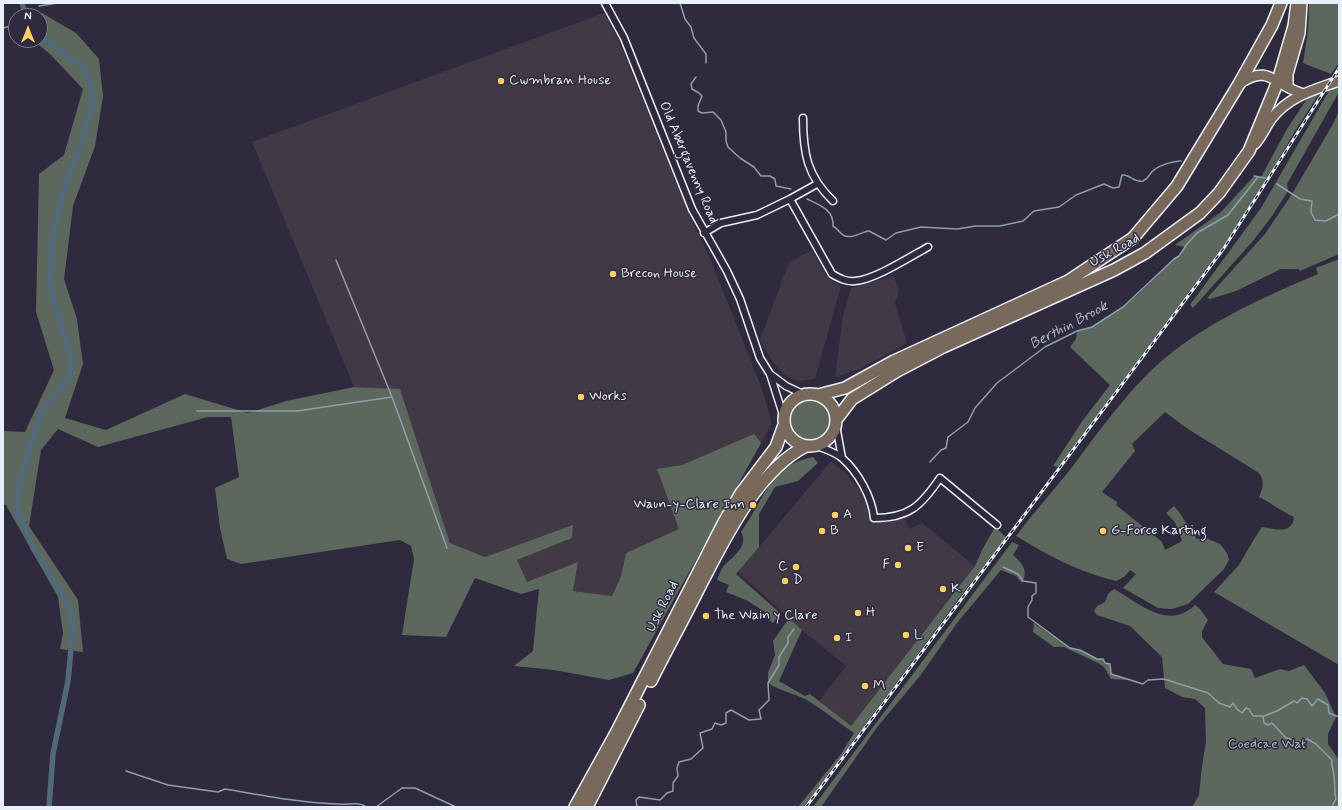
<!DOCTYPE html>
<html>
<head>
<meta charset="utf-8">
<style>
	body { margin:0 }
	#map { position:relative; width:1342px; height:810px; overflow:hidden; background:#2f2a3d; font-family:Mynerve,sans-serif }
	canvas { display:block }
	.frame { position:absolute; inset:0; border:4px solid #e8f1f8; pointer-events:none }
	.north { position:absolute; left:8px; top:8px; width:40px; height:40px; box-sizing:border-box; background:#2f2a3d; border:1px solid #797a88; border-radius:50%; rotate:0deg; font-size:11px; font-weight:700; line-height:16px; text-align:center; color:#e8f1f8 }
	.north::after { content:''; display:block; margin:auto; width:14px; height:18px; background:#ffd166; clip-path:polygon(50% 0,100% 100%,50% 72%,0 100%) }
</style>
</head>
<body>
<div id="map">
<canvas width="1342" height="810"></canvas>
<div class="frame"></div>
<div class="north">N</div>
</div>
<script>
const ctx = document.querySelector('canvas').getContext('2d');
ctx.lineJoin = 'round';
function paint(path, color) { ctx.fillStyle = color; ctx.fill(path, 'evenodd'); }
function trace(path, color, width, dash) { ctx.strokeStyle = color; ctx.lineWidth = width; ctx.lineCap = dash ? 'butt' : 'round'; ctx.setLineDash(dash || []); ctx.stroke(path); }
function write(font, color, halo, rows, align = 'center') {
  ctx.font = font + ' Mynerve,sans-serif'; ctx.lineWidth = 3; ctx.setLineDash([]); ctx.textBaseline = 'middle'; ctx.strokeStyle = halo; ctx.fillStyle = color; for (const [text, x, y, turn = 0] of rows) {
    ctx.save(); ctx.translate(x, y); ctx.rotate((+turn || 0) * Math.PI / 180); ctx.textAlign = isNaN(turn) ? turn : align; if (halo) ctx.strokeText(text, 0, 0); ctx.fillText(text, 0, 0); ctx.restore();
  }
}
paint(new Path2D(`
	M604 13 619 41 683 200 712 263 762 389 771 420V425L709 537 626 553 621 576 612 596 573 591 578 563 527 583 485 557 450 543 400 390 354 387 252 142Z
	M812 250 827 278 841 286 815 379 798 381 785 375 773 362 760 340 789 262Z
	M893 276 899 290 895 303 907 343 862 368 835 377 843 316 851 288Z
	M831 461 846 474 859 489 866 502 870 523 905 519 909 529 922 523 975 566 851 727 819 701 846 666 802 630 738 572Z`), '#423946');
paint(new Path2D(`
	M1309 3H1339V63L1331 74 1303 63 1308 31Z
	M42 13 76 33 99 59 103 96 95 146 73 206 64 279 77 319 83 364 65 418 106 430 185 394 248 413 286 401 354 387 400 389 450 543 485 557 573 525 572 538 517 560 527 582 578 562 573 591 612 596 621 576 626 553 679 529 657 469 682 465 754 434 761 443 633 673 609 680 554 670 514 666 533 651 539 589 521 594 475 578 446 637 402 635 414 559 411 546 400 540 241 564 227 559 220 528 215 488 239 477 231 417H208L98 447 58 429 41 450 29 526 78 600 83 652 60 649 63 633 58 597 6 505 3 504V431L25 432 54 370 36 312 39 174 64 155 83 89 51 55 33 40H40V16H38Z
	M1339 88V92L1287 184 1288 191 1272 216 1253 241 1193 308 1190 305 1261 208 1330 89Z
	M1319 94 1295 131 1245 217 1058 467 1053 466 1083 420 1110 385 1070 347 1076 339 1077 331C1116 322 1146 286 1174 259L1179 256 1185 247 1175 245 1221 212 1254 176 1261 177 1287 129 1306 100Z
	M1339 111V254L1300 271 1298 269H1281L1236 291 1210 299 1207 298 1265 234 1292 194 1333 124Z
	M1339 259V665L1214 592 1239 565 1254 539 1262 527C1275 529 1292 535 1294 517 1282 512 1272 503 1259 497 1263 488 1265 482 1259 473L1188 429 1165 412 1132 444 1135 451 1102 492 1117 502 1116 505 1162 542 1165 550 1182 541 1175 522 1166 513 1174 506C1183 516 1188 528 1197 539L1206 538 1220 544 1227 553 1229 560 1224 569 1188 604 1172 609 1158 608 1123 588 1136 574 1130 570 1124 577 1116 581C1081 573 1047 555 1016 536 1034 512 1054 490 1073 466 1097 434 1127 392 1156 366 1202 324 1262 298 1318 274L1316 268Z
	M788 420a22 22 0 1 1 44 0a22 22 0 1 1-44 0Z
	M813 457 818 463 798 481 775 487 759 514V547L736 574 780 613 773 623 763 615 765 612 748 601 726 592 729 585 717 580C719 575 721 569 724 566 733 556 749 546 741 532 763 501 771 464 813 457Z
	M995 527 1007 538 966 589 804 807H798L841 754 854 733C838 722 822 709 805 699 793 693 780 691 768 683V673L775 655 773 641 789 618 802 630 779 681 805 696 810 694 851 726 975 566 982 550Z
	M1012 542 1019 545 1013 555C1022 563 1029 571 1022 583L1016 576 1001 570 957 623 920 676 878 726 821 807H813Z
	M1114 589C1139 603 1168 631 1195 605L1200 609 1208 620 1202 631V637L1223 664 1251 669 1255 678 1280 669 1289 671 1304 665 1325 693 1336 717 1328 734V744L1339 760V807H1192L1199 795 1202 766 1206 742 1205 708 1195 699 1182 697 1165 688 1162 657 1130 626 1097 615 1094 611 1097 606 1105 602 1108 594Z
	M1034 623 1070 648 1080 650 1097 659H1103L1105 663 1110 664 1111 674 1130 680 1111 679 1104 667 1098 663 1064 647H1054L1033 632Z`), '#5c685d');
trace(new Path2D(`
	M680 3 685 19 691 27 694 38 706 54V63
	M39 6 58 3
	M3 28 11 26 16 22
	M696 77 691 84 692 89 699 93 702 96 698 106V111L702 113 713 112 721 120 726 132V141L728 147 740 158 754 167 761 176H770L775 179 776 186 791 189
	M1254 176 1265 178
	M1277 184 1300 199 1312 201 1311 212 1315 220 1326 221 1339 214
	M807 199C820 205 834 210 833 226 838 229 839 232 843 235 851 240 861 232 869 231L886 240 896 233 921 227 957 229 976 226H1000L1023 221 1034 211 1059 207 1076 195 1104 184 1113 188 1119 187 1122 175C1130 174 1134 183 1143 181 1149 179 1149 173 1154 170 1160 165 1173 161 1181 161
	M336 260 392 397 447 548
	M197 411H297L392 397
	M930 462 941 450 946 448 948 437 968 422 975 408 997 383 1045 347 1077 331 1092 327 1123 307 1174 259 1179 256 1187 244 1197 233 1228 215 1258 177
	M1003 567 1018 574 1023 581 1036 583V593L1032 596V600L1028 607V617L1070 648 1080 650 1097 659H1103L1105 663 1110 664 1111 674 1143 684 1148 680 1164 679 1208 693 1219 703 1230 707 1233 703 1237 709 1242 713 1246 708 1249 709 1253 716H1263L1264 723 1268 725 1272 723 1286 738 1303 742 1307 739 1316 744 1332 760C1331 767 1334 770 1334 776 1335 784 1334 791 1336 799L1333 804V807
	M1264 716 1277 711 1294 701 1297 703 1302 698 1307 699 1312 706 1318 699 1328 705 1329 713 1339 717
	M126 771 168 785 218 792 225 789C262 795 300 803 338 804 349 805 358 801 367 807
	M376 807 402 788H415L456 807
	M637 807 636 800 639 797 660 800 667 793 673 791V783L678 776 677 768 679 762 691 759 703 748 700 733 712 729 715 723 721 725 726 723V713L731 710 749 720 761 719 759 710 769 700 768 683 779 665V657L788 643V637L794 629`), '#8d9fad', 1.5);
trace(new Path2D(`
	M22 3 26 16
	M40 36 82 67 90 81 94 98 83 140 63 191 53 236 50 281 53 298 71 358 70 376 42 411 23 469 17 497V510L33 548 69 606 73 628 68 681 53 754 49 807`), '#51697b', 5.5);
const street = new Path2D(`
	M605 3 624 38 692 209 727 271 740 299 760 358 770 374 784 418
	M803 118C803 153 807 176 833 201
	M790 199 817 184
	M704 233 721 223 757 215 790 199 832 274C839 278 846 282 855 281 874 280 910 257 928 247
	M770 374 786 386 805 395
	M836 425 842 458
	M817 446C825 449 835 452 842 458 858 472 872 497 874 518 909 518 921 506 940 478L997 525`);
const primary = new Path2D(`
	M1239 84C1270 62 1275 87 1304 94
	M1288 87V74L1300 33 1302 3
	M1255 144C1262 136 1266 126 1272 118 1289 96 1314 90 1339 81`);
const highway = new Path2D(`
	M784 420a26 26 0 1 1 52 0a26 26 0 1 1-52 0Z
	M818 395 845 388 894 361 1068 281 1133 238 1177 186 1239 84 1272 25 1281 3
	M836 420 852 399 897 371 943 347 1114 270 1145 253 1200 213 1219 193 1249 151 1278 81 1294 26 1297 3
	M651 681C666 651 682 622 697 592 722 544 756 471 806 446
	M575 807 616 733 724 522 741 493 776 447 784 425
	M587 807 639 705`);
trace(street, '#e8f1f8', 9);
trace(primary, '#e8f1f8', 12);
trace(highway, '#e8f1f8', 14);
trace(street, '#2f2a3d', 6);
trace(primary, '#78695c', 9);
trace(highway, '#78695c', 11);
const rail = new Path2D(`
	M806 807 1224 248 1339 68`);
trace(rail, '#e8f1f8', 3);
trace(rail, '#2f2a3d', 1.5, [4.5]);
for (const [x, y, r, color] of [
	[501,81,4,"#ffd166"],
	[613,274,4,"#ffd166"],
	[581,397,4,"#ffd166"],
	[753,505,4,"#ffd166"],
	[835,515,4,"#ffd166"],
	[822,531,4,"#ffd166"],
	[1103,531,4,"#ffd166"],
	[908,548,4,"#ffd166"],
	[898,565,4,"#ffd166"],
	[796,567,4,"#ffd166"],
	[785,581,4,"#ffd166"],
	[943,589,4,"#ffd166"],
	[858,613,4,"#ffd166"],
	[706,616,4,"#ffd166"],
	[906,635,4,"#ffd166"],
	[837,638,4,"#ffd166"],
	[865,686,4,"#ffd166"]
]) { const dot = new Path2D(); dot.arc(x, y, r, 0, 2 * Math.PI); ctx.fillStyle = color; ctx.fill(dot); trace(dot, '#2f2a3d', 1.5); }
write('14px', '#e8f1f8', '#2f2a3d', [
	["Cwmbran House",509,81],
	["Brecon House",621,274],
	["Works",589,397],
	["Waun-y-Clare Inn",745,505,"right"],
	["A",843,515],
	["B",830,531],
	["G-Force Karting",1111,531],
	["E",916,548],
	["F",890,565,"right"],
	["C",788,567,"right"],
	["D",793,581],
	["K",951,589],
	["H",866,613],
	["The Wain y Clare",714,616],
	["L",914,635],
	["I",845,638],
	["M",873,686]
], 'left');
write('14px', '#e8f1f8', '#2f2a3d', [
	["Old Abergavenny Road",688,163,67],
	["Usk Road",1115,251,-29],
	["Usk Road",663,607,-63]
]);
write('14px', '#b0baba', '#2f2a3d', [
	["Coedcae Wat",1267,745]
]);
write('italic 15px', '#acbbc6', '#2f2a3d', [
	["Berthin Brook",1069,326,-28]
]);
</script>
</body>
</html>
